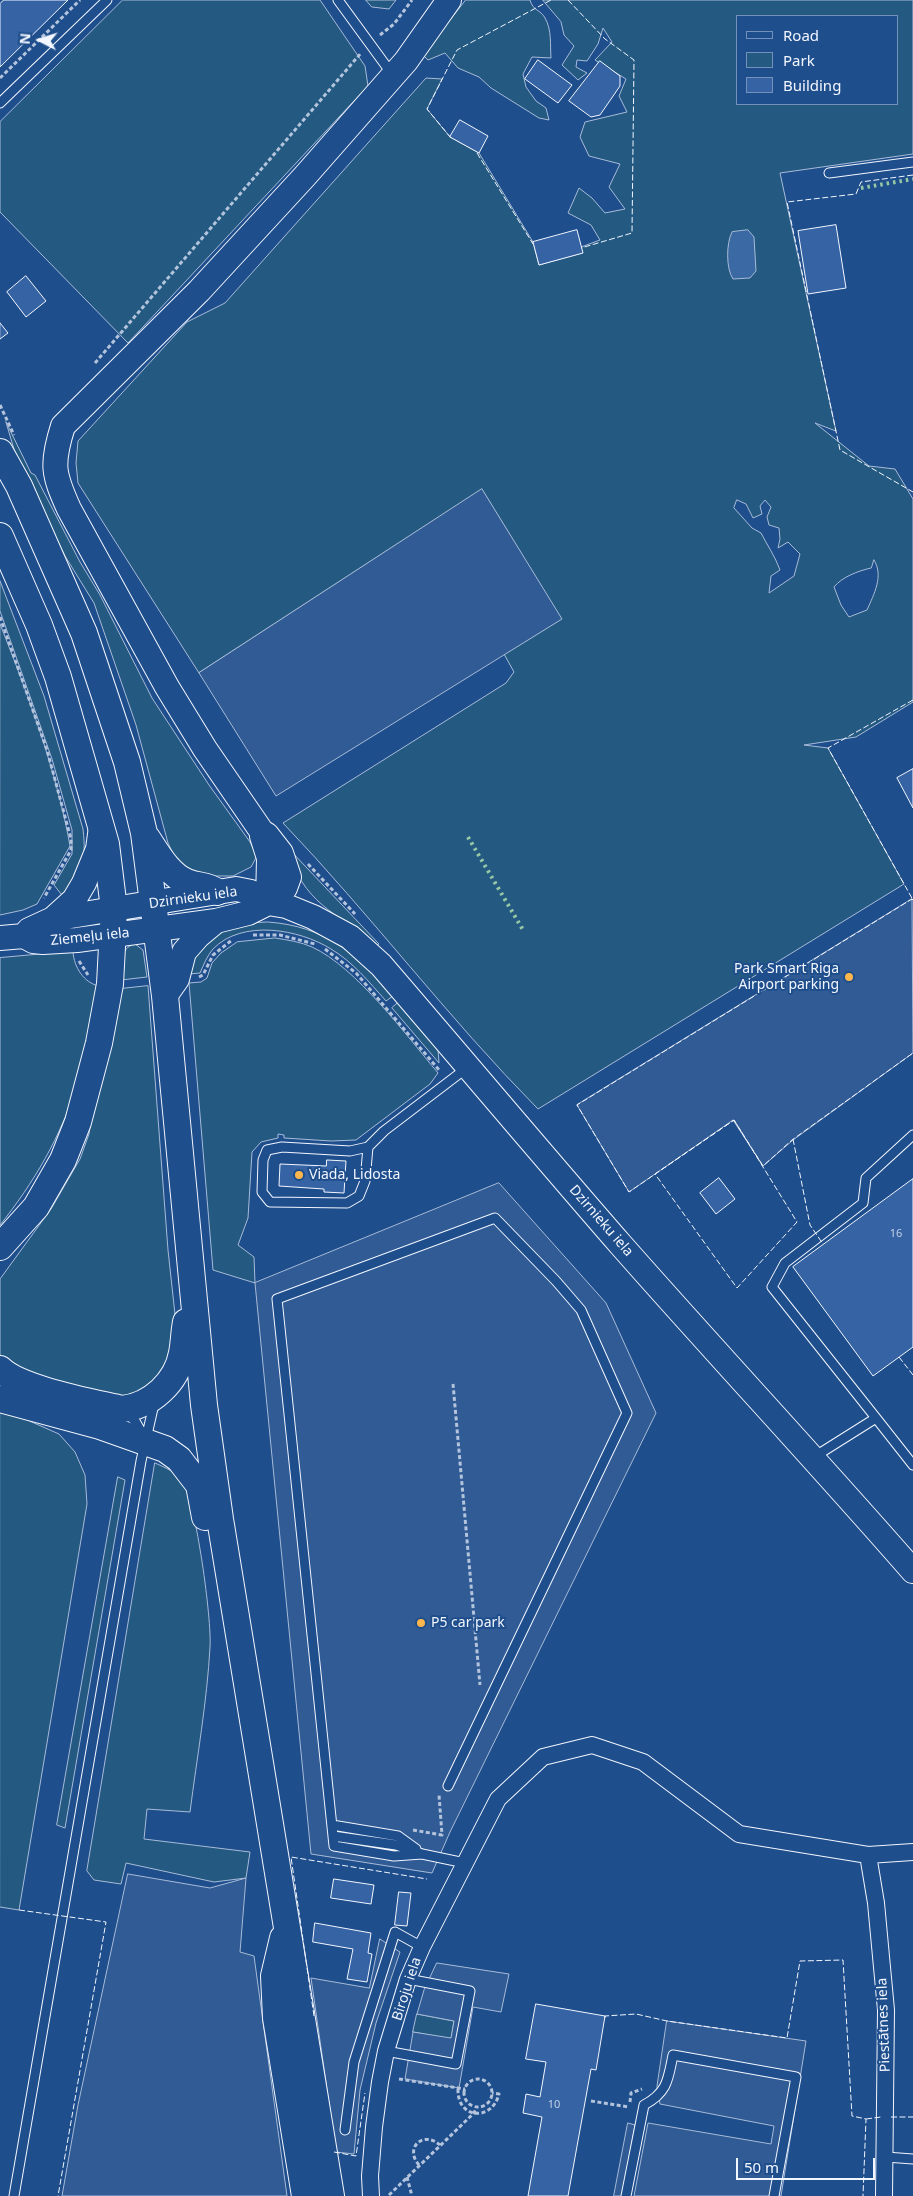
<!DOCTYPE html>
<html>
<head>
<meta charset="utf-8">
<style>
	body { margin:0 }
	#map { position:relative; width:913px; height:2196px; overflow:hidden; background:#1f4e8c; font-family:"Noto Sans",sans-serif }
	canvas { display:block }
	.legend { position:absolute; left:736px; top:15px; width:162px; height:90px; box-sizing:border-box; background:#1f4e8c; border:1px solid #7391ba; margin:0; padding:6px 9px; list-style:none; font-size:15px; color:#f2f6ff }
	.legend li { display:flex; align-items:center; gap:10px; height:25px }
	.legend b { width:25px; border:1px solid #7391ba }
	.north { position:absolute; left:15px; top:15px; width:50px; height:50px; -webkit-text-stroke:4px #1f4e8c; paint-order:stroke; rotate:275deg; font-size:14px; font-weight:700; line-height:20px; text-align:center; color:#f2f6ff }
	.north::after { content:''; display:block; margin:auto; width:18px; height:22px; background:#f2f6ff; clip-path:polygon(50% 0,100% 100%,50% 72%,0 100%) }
	.scale { position:absolute; left:736px; top:2158px; width:139px; height:22px; box-sizing:border-box; border:2px solid #f2f6ff; border-top:0; padding-left:6px; font-size:15px; line-height:18px; white-space:nowrap; color:#f2f6ff; -webkit-text-stroke:4px #1f4e8c; paint-order:stroke }
</style>
</head>
<body>
<div id="map">
<canvas width="913" height="2196"></canvas>
<ul class="legend">
<li><b style="height:6px;background:#1f4e8c"></b>Road</li>
<li><b style="height:14px;background:#245a82"></b>Park</li>
<li><b style="height:14px;background:#3563a3"></b>Building</li>
</ul>
<div class="north">N</div>
<div class="scale">50 m</div>
</div>
<script>
const ctx = document.querySelector('canvas').getContext('2d');
ctx.lineJoin = 'round';
function paint(path, color) { ctx.fillStyle = color; ctx.fill(path, 'evenodd'); }
function trace(path, color, width, dash) { ctx.strokeStyle = color; ctx.lineWidth = width; ctx.lineCap = dash ? 'butt' : 'round'; ctx.setLineDash(dash || []); ctx.stroke(path); }
function write(font, color, halo, rows, align = 'center') {
  ctx.font = font + ' "Noto Sans",sans-serif'; ctx.lineWidth = 4; ctx.setLineDash([]); ctx.textBaseline = 'middle'; ctx.strokeStyle = halo; ctx.fillStyle = color; for (const [text, x, y, turn = 0] of rows) {
    ctx.save(); ctx.translate(x, y); ctx.rotate((+turn || 0) * Math.PI / 180); ctx.textAlign = isNaN(turn) ? turn : align; if (halo) ctx.strokeText(text, 0, 0); ctx.fillText(text, 0, 0); ctx.restore();
  }
}
const green = new Path2D(`
	M123 0H320L365 66 368 86 128 343 0 212V122Z
	M366 0H396L389 9 372 7Z
	M466 0H530C533 11 541 10 545 18 552 30 550 45 551 58L532 57 523 74 526 87 536 101 546 108 549 120 539 118 491 88 479 77 458 68 445 53 428 60 423 55Z
	M543 0H913V154L780 173 836 431 815 423 869 466 895 469 913 499V702L856 737 804 745 828 748 904 884 538 1109C448 1018 371 915 283 823L506 683 514 672 504 654 561 619 482 490 199 673 78 483 76 463 78 441 187 322 225 303 426 78 442 79 427 109 450 137 479 153 533 242 539 265 582 253 581 247 600 240 591 225 568 213 579 188 592 198 605 213 625 209 609 187 620 164 589 156 580 137 585 122 627 112 619 96 626 79 595 60 612 42 603 28 598 44 587 61 577 60 576 67 587 73 578 80 562 65 574 46 564 35 561 22ZM737 16H897V104H737ZM737 500 746 504 753 518 762 514 760 506 765 500 771 507 767 517 769 525 779 528 780 539 778 548 788 542 800 554 794 576 769 593 771 576 780 570C775 556 767 545 761 533L752 528 734 508ZM874 560C884 576 874 594 867 610L849 617 841 605 834 587C842 577 858 571 871 568Z
	M6 422 31 473 35 475 80 562 100 595 152 698 209 785 250 842 257 856 251 867 233 876H196L178 864 168 843 136 725 94 603 65 556 25 474 14 449Z
	M0 581 44 696 83 829C87 864 81 869 65 899L54 885 72 854V830L52 759 0 611Z
	M0 624C28 694 57 772 70 846L37 904 23 910 0 915Z
	M288 848 379 944 376 946C336 911 302 904 288 848Z
	M268 922C325 926 357 954 393 996L386 1001C369 982 353 962 331 949 299 929 242 919 213 949 207 956 204 964 200 973L189 974 195 954 219 932 249 923Z
	M275 938C288 940 301 942 312 947 356 967 406 1035 438 1073L430 1084 356 1140 331 1141 284 1138V1135L278 1134V1138L261 1142 252 1152 248 1218 238 1245 254 1257 255 1283 213 1270 189 983 201 982 207 978 212 963 221 953 237 942Z
	M135 944 143 950 147 977 121 980C122 966 119 947 135 944Z
	M62 952H73C74 967 84 983 99 986 92 1018 87 1052 77 1084 62 1135 33 1184 0 1225V958Z
	M148 986 168 1250 177 1333 166 1373 135 1398H107L8 1365 0 1355V1279L51 1209 80 1159 89 1134 93 1106 120 989Z
	M399 1002 438 1049 439 1063 392 1008Z
	M0 1408 59 1434 75 1452 85 1475 87 1504 19 1910 0 1907Z
	M155 1463C166 1468 176 1472 183 1482 196 1503 212 1620 210 1647 207 1702 197 1757 190 1812L147 1809 144 1839 250 1852 246 1878 214 1882 126 1863 121 1884 94 1880 87 1871Z
	M118 1477 125 1480 65 1828 57 1825Z
	M417 2014 454 2021 451 2039 413 2032Z`);
paint(green, '#245a82');
trace(green, '#a8bbd7', 1);
const parking = new Path2D(`
	M482 489 562 619 276 796 199 673Z
	M912 899 913 1053 793 1140 763 1166 733 1120 629 1192 577 1105Z
	M499 1183 606 1303 656 1413 450 1832 432 1873 311 1854 255 1283Z
	M128 1874 210 1888 246 1878 240 1952 254 1956 287 2196H62L78 2105Z
	M380 1939 400 1952 376 2023 360 2090 354 2154 336 2152 311 1978 369 1988Z
	M437 1963 509 1974 501 2012 473 2007 459 2088 405 2079 413 2032 451 2038 454 2021 417 2014 424 1990Z
	M667 2021 806 2041 781 2196H634L648 2123 771 2144 774 2126 660 2104 657 2087Z
	M628 2123 635 2125 622 2196H614Z`);
paint(parking, '#305b95');
trace(parking, '#a8bbd7', 1);
const water = new Path2D(`
	M748 230 754 237 756 271 750 278 733 279C726 269 726 243 732 232Z`);
paint(water, '#3b69a3');
trace(water, '#a8bbd7', 1);
const building = new Path2D(`
	M4 0H68L0 67V4Z
	M538 60 572 85 558 103 525 79Z
	M600 61 620 76V86L600 115 591 117 569 101Z
	M460 120 488 136 479 153 450 137Z
	M836 225 846 288 808 294 798 231Z
	M577 230 583 253 539 265 533 242Z
	M26 276 46 301 26 317 7 292Z
	M0 323 8 333 0 339Z
	M913 769V808L897 778Z
	M327 1160 346 1161 344 1193 324 1192V1189L279 1186 280 1164 326 1166Z
	M719 1178 735 1199 716 1214 700 1193Z
	M913 1179V1347L873 1376 793 1267Z
	M334 1879 374 1885 371 1904 331 1898Z
	M399 1892 411 1893 407 1926 395 1925Z
	M315 1923 371 1933 368 1953 372 1954 367 1982 347 1979 353 1949 313 1942Z
	M536 2004 605 2016 596 2070 591 2069 568 2196H528L542 2117 523 2113 526 2094 540 2097 546 2062 526 2059Z`);
paint(building, '#3563a3');
trace(building, '#f2f6ff', 1);
const lane = new Path2D(`
	M338 0 392 74
	M0 103 107 0
	M829 173 913 162
	M368 1147 365 1181 359 1196 347 1203 270 1202 262 1192 263 1160 267 1150 282 1147 350 1151 368 1147 384 1131 468 1067
	M125 1412 135 1421 143 1435
	M876 1418 913 1465
	M814 1457 876 1418 772 1287 785 1263 863 1203 866 1178 913 1135
	M332 1825 398 1836 416 1849
	M333 1836 396 1845 422 1854 465 1863
	M422 1854 394 1856 334 1846 277 1299 495 1218 556 1281 581 1310 627 1413 448 1786
	M386 2051 456 2064 470 1991 408 1979
	M345 2130 354 2062 395 1932 422 1947
	M886 2157 913 2159
	M14 2196 141 1461 154 1404
	M626 2196 644 2105C668 2092 668 2079 673 2055L796 2077 774 2196`);
const street = new Path2D(`
	M868 1855 876 1903 886 2010 884 2196
	M371 2196 370 2176 374 2127 380 2082 386 2051 408 1979 422 1947 498 1799 543 1757 592 1745 643 1762 739 1834 868 1855 913 1852`);
const secondary = new Path2D(`
	M262 836 269 858 268 903
	M53 919 74 900 84 883 98 849 101 827
	M24 936 29 930 53 919 236 889 251 892 268 903 286 906 313 917 350 937 381 965C461 1058 540 1152 621 1245 717 1354 817 1461 913 1571
	M0 938 24 936 33 941 43 942 77 940 216 921 248 913 268 903 285 888 289 877 281 853 267 835 262 832 205 749 167 687 69 509C53 474 51 464 63 426L199 291 305 176 406 61 449 0
	M165 996 177 979 184 952 198 936 216 921`);
const primary = new Path2D(`
	M0 452 19 486 84 633 127 762 144 833 165 996 204 1405 220 1519 331 2196
	M0 536 39 625 58 677 106 844 114 909 110 984 99 1043 78 1122 63 1160 36 1207 0 1247
	M147 838C157 853 169 875 187 882 198 887 207 884 217 892
	M0 1369C20 1389 92 1402 122 1409 151 1406 177 1382 182 1353 184 1343 184 1332 186 1322
	M0 1399 100 1426 165 1449 179 1459 199 1485 205 1517
	M283 1938 274 1976 276 2018 305 2196`);
trace(lane, '#f2f6ff', 11);
trace(street, '#f2f6ff', 18);
trace(secondary, '#f2f6ff', 26);
trace(primary, '#f2f6ff', 28);
trace(new Path2D(`
	M380 35 394 24 412 0
	M0 78 80 0
	M95 363 361 53
	M0 405 14 435
	M0 617 47 750 71 839V850L44 898
	M308 864 355 914
	M253 935H280L315 944
	M325 949 356 973 440 1071
	M79 961 88 975
	M199 977 203 975 213 955 232 940
	M453 1384 480 1685
	M413 1830 442 1835 439 1795
	M399 2079 465 2089
	M464 2093a14 14 0 1 1 28 0a14 14 0 1 1-28 0Z
	M458 2089C457 2119 492 2122 499 2094L492 2093
	M591 2101 629 2107
	M630 2102 631 2093 642 2089
	M419 2165C404 2148 423 2130 440 2145
	M407 2177 412 2196
	M389 2195 474 2113 477 2106`), '#b3c4dc', 3, [4, 2.5]);
trace(lane, '#1f4e8c', 9);
trace(street, '#1f4e8c', 16);
trace(secondary, '#1f4e8c', 24);
trace(primary, '#1f4e8c', 26);
trace(new Path2D(`
	M861 188 913 179
	M468 837 523 930`), '#97c8a6', 4, [2.5, 4]);
trace(new Path2D(`
	M568 0 605 39 634 60 632 233 581 248
	M451 138 427 109 457 50 551 0
	M477 153 533 244
	M913 175 861 182 856 194 787 202 840 450 913 492
	M913 700 828 748 913 900
	M913 900 912 899 577 1105 629 1192 734 1120 763 1166 792 1140 913 1053
	M734 1120 797 1222 737 1288 655 1174Z
	M793 1139 810 1225 823 1244
	M899 1357 913 1375
	M19 1910 106 1922 58 2196
	M314 2016 291 1857 427 1879
	M605 2018V2016L636 2014 667 2021 787 2038 800 1961 843 1960 852 2116 866 2119 863 2196
	M891 2117H913
	M866 2119 881 2117
	M334 2152 356 2156 365 2093`), '#f2f6ff', 1, [6, 2.5]);
for (const [x, y, r, color] of [
	[849,977,5,"#ffb74d"],
	[299,1175,5,"#ffb74d"],
	[421,1623,5,"#ffb74d"]
]) { const dot = new Path2D(); dot.arc(x, y, r, 0, 2 * Math.PI); ctx.fillStyle = color; ctx.fill(dot); trace(dot, '#1f4e8c', 2); }
write('11px', '#c3d1e8', null, [
	["16",896,1234],
	["10",554,2105]
]);
write('14px', '#f2f6ff', '#1f4e8c', [
	["Dzirnieku iela",193,898,-8],
	["Ziemeļu iela",90,937,-6],
	["Dzirnieku iela",601,1221,49],
	["Biroju iela",407,1989,-72],
	["Piestātnes iela",884,2025,-92]
]);
write('14px', '#f2f6ff', '#1f4e8c', [
	["Park Smart Riga",839,969,"right"],
	["Airport parking",839,985,"right"],
	["Viada, Lidosta",309,1175],
	["P5 car park",431,1623]
], 'left');
</script>
</body>
</html>
